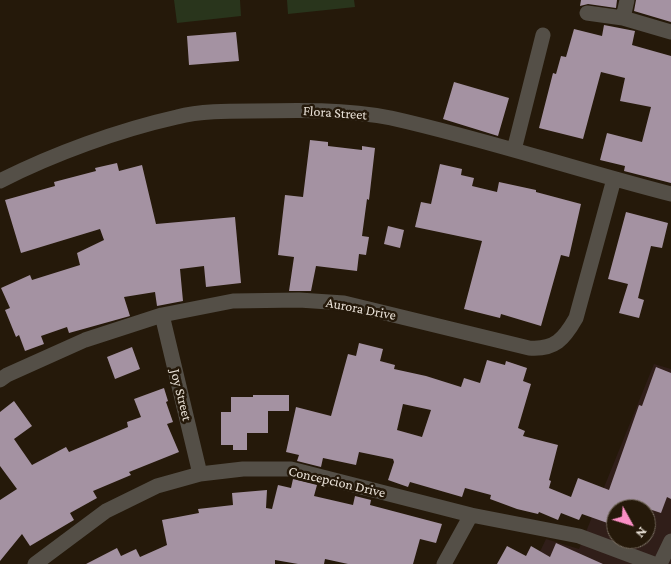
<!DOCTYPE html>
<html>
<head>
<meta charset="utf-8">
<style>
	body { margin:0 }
	#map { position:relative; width:671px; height:564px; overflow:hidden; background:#25190a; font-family:"Crimson Pro",serif }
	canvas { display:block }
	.north { position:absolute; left:606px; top:499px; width:50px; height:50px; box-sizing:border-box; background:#25190a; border:1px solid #74695c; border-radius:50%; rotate:129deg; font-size:14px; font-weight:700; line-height:20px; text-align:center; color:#eae2d8 }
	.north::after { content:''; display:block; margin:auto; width:18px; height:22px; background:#fb8fc5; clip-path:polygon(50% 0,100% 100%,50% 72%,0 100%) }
</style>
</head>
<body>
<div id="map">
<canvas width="671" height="564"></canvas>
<div class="north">N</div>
</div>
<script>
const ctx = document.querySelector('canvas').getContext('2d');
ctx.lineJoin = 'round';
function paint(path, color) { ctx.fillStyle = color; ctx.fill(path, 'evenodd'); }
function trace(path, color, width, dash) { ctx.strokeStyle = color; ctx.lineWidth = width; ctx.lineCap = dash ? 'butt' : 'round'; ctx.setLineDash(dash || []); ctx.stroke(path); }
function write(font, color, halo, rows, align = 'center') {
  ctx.font = font + ' "Crimson Pro",serif'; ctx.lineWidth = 5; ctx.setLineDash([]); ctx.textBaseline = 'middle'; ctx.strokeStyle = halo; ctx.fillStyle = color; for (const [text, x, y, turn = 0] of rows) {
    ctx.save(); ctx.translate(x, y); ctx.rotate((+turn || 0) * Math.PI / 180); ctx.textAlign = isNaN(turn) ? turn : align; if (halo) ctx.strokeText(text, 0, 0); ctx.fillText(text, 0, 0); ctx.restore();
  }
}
paint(new Path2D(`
	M654 364 671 369V564H534L546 539 579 549ZM616 509H646V539H616Z`), '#301e19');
paint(new Path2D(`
	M174 0H240L241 16 177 23Z
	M287 0H354L355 7 288 14Z`), '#29351c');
paint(new Path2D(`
	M581 0H617L616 8 588 4 580 6Z
	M636 0H671V22L634 11Z
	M604 25 635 31 632 45 671 56V183L624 171 625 166 600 160 607 133 642 142 651 107 620 101 625 78 601 72 583 139 539 128 553 73 556 74 561 56 566 57 574 29 602 36Z
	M236 32 239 61 189 65 187 36Z
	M454 82 509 98 498 136 443 119Z
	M310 140 328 142V146L362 150V146L375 148 369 200 367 199 362 236 369 237 366 255 359 254 357 271 316 266 311 291H289L294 257 278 255 285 195 303 197Z
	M117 163 119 171 142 165 156 224 235 217 241 283 206 287 204 266 180 269 183 301 157 306 155 292 124 297 130 316 69 333 67 327 41 336 44 344 25 351 19 335 16 337 5 310 10 308 1 288 30 275 32 280 80 265 77 253 104 240 100 229 21 253 5 200 55 186 54 182 96 171 95 168Z
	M440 164 462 169 461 175 474 178 472 186 497 192 499 182 536 190V192L581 204 569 257 561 255 541 326 501 314 500 318 464 309 482 241 415 227 421 202 431 204Z
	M626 212 668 223 662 248 651 246 638 298 644 300 639 318 619 313 628 284 608 279Z
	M388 226 404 230 400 248 384 244Z
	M359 343 383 349 380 361 395 365 394 369 426 376 461 387 464 378 480 383 487 360 505 365 506 361 527 368 523 381 531 384 518 428 525 431 523 436 558 445 549 480 551 481 549 488 571 497 578 478 609 490 639 405 642 406 656 367 671 373V499L667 497 661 513 646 508 616 509V526L582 514 579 520 561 513 558 520 539 512 538 514 517 509 490 499 491 495 465 488 462 497 410 482 408 487 388 480 394 462 393 459 359 452 356 465 323 458 321 467 297 461 299 455 286 452 296 407 331 416 348 354 356 356ZM403 404 431 410 422 437 397 430Z
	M132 347 140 369 115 379 107 357Z
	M164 388 168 401 166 402 173 422 167 424 179 452 129 472 131 475 93 491 97 498 70 513 74 520 30 546 22 534 0 561V500L17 489 0 466V412L14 401 32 426 14 439 32 465 66 447 69 452 128 427 127 422 141 417 134 399Z
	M253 395H289V411H268V433H247V450H233V445H221V412H231V397H253Z
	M293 479 317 485 314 496 353 505 355 496 371 500 370 505 442 524 436 543 420 539 413 564H348L325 559 324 564H298L275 560V564H86L117 548 121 556 136 549 140 557 167 545 162 520 199 513 198 509 233 505 232 493 267 490 266 508 272 509 278 485 291 488Z
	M556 543 603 564H497L507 546 526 556 531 546 550 557Z`), '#a492a2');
trace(new Path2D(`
	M587 13 623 18 671 32
	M623 18 627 0
	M514 150 543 35
	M0 181C53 154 119 130 177 117 200 111 227 111 252 111 298 110 345 109 391 118 485 139 577 170 671 194
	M162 315 200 474
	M0 380 7 375 85 340 162 315 233 301 299 300 344 303 529 348C555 350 564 339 576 318L614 179
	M35 564 106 511 157 486 200 474 243 469H291L471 515 579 536 654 564
	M444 564 471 515
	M660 564 671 541`), '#544f47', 15);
write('14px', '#eae2d8', '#25190a', [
	["Flora Street",335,113,4],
	["Aurora Drive",361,309,11],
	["Joy Street",181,395,76],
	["Concepcion Drive",337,482,13]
]);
</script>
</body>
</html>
